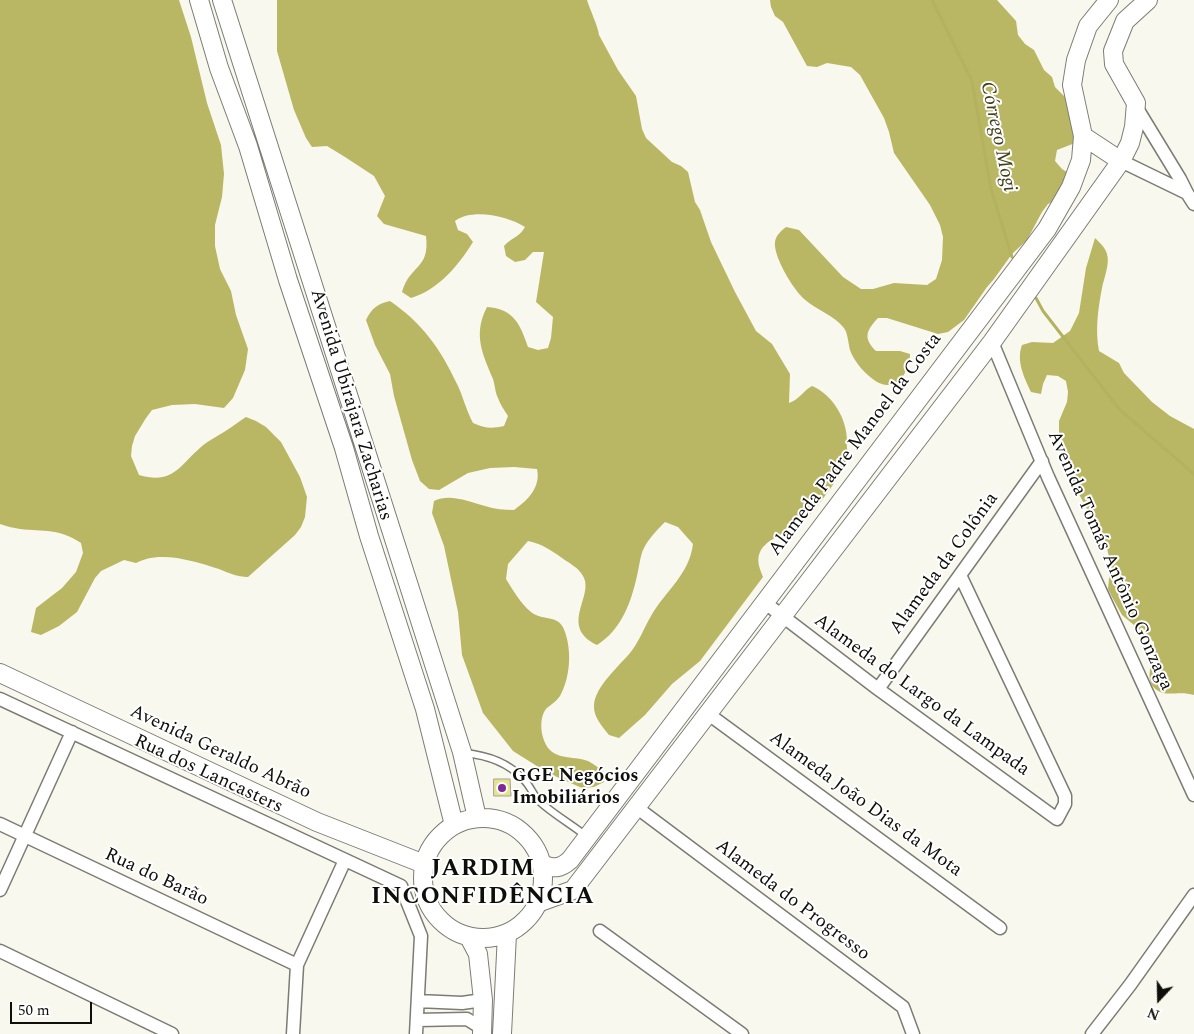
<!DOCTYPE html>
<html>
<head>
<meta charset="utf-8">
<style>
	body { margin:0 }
	#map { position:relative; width:1194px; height:1034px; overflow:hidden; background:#f8f8ee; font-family:Spectral,serif }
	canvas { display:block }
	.north { position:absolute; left:1134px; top:974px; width:50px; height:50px; -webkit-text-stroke:4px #fff; paint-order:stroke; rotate:201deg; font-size:14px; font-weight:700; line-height:20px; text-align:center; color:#0e0e0b }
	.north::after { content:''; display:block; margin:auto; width:18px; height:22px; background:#0e0e0b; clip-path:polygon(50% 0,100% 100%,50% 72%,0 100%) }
	.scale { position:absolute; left:10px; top:1002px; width:82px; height:22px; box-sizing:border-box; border:2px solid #0e0e0b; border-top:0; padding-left:6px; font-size:15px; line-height:18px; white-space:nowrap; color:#0e0e0b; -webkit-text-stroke:4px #fff; paint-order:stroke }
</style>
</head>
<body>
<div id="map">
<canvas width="1194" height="1034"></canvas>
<div class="north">N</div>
<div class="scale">50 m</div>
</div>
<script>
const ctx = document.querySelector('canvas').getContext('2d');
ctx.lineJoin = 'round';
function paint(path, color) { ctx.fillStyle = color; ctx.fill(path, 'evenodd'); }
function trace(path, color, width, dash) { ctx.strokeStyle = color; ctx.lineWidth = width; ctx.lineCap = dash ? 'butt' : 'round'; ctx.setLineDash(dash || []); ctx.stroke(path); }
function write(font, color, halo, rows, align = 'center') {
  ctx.font = font + ' Spectral,serif'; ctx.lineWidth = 4; ctx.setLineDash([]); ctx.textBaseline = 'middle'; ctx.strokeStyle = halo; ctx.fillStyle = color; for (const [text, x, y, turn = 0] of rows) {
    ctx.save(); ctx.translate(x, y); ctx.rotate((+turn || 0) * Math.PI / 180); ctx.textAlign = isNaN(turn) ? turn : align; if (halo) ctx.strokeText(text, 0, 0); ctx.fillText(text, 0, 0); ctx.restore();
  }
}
paint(new Path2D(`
	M0 0H179L191 37 207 103 221 145 224 174 222 197 215 225V246L220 269 231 291 236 315 248 349 245 370 233 398 224 408 195 404 172 405 152 410 146 418 135 436 132 446 131 456 139 475C173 485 179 466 201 447 209 440 218 436 227 430 234 426 239 421 246 417L256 421 266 427 281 442 300 477 307 497 305 517 301 527 295 535 248 577C237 577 229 573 219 569 193 561 161 550 136 563L124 560 101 571 95 578 77 612 59 626 41 635 31 632 36 608 62 588 76 572 83 553 81 543C59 528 44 532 20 529 13 528 6 526 0 524Z
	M277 0H587C590 10 598 26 599 35L618 70 636 96 642 129 646 138 672 162 681 166 688 172 695 202 700 210 711 242 735 292 756 331 772 344 790 374 789 403C799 400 803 391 812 386 833 395 847 419 847 441 846 448 849 452 847 459 843 474 815 511 803 521 791 532 766 538 760 552 756 561 760 569 763 577L700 661 672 684 645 715 619 738 609 735C603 727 593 717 594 705 595 687 619 666 630 653 639 642 644 628 651 616 666 590 689 575 693 544L678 527 665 522C657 530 648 539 643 550 640 557 639 568 637 576 631 603 621 630 597 645 558 626 595 596 583 576 579 568 569 563 562 558 551 550 542 544 528 541L508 564 506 579C513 590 521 604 531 612 544 622 559 613 565 632 572 652 570 678 560 696 556 702 550 705 546 709 538 719 541 740 549 749 559 760 575 756 588 761 594 764 599 768 604 772V782L594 787 582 788 548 773 513 751 483 713 462 655 458 612 444 546 432 513 434 501C450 493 469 502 485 506 495 509 504 510 514 510 528 500 541 487 537 469L514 467 490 468 468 473 439 490 429 489 420 481 412 460 394 396 390 374 375 345 366 320C372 308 377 304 390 301 423 324 440 348 457 384 463 396 466 410 473 423 484 428 491 429 504 426L508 416C504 410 500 404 498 398 495 392 495 385 493 379 482 353 473 334 487 307 514 309 520 324 528 347L538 350 548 348 551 338 553 317 536 302 544 252H533L525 260 515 262 506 256 504 246C511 238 520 237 525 227 508 216 472 208 455 221L458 230 467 234 473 242C458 266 438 290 411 298L402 292C410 264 430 270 426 236L384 224 377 216 385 196 374 176 345 157 327 146 312 147 306 138 294 110 277 51Z
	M770 0H997L1016 21 1018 35 1025 44 1034 50 1044 70 1052 77 1055 87 1070 102 1075 143 1057 150 1055 161 1062 169 1070 174 1056 200 1048 204 1042 212 1027 240 1012 254 994 279 987 287 964 320 948 332 938 334 887 318H878C866 331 863 338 876 351H900L910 354C910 371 897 393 877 382 866 375 854 362 850 350 848 342 848 334 844 328 834 315 816 310 804 299 793 289 773 256 775 242 776 235 781 231 786 227L799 230 843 277 861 289H873L894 283 927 285 936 279 942 260 943 237 940 225 930 205 894 153 889 132 884 118 860 75 851 67 827 63 817 67 807 66 783 22 775 16 771 7Z
	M1095 238C1100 243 1105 247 1107 254 1110 264 1104 278 1102 288 1098 309 1095 330 1099 351L1119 363 1124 373 1152 402 1170 416 1194 429V695C1182 691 1171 695 1163 693 1138 684 1156 660 1154 642L1122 615 1112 597 1108 589 1109 579 1112 570 1106 544 1074 485 1062 456 1059 431V421L1067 402 1068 392 1066 381 1058 376 1047 375 1043 384 1041 394 1031 392C1024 377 1016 361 1022 345L1032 342 1053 343 1070 331 1079 313 1086 268Z`), '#b9b763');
trace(new Path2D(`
	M932 0 972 81 991 189 1012 257
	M1036 298 1043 311 1120 410 1194 474`), '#b4b25f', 3);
const building = new Path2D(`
	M494 779H510L511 796H494Z`);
paint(building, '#e4e38e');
trace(building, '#a3a39b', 1);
const lane = new Path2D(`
	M464 753C485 755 508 762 523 779 530 785 533 795 539 801 553 814 571 824 586 836`);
const street = new Path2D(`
	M1137 104 1138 110 1180 179 1187 193
	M1121 161 1187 193 1194 204
	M992 342 1048 477 1194 795
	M764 602 878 689 1057 819 1065 804V796L960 575
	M878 689 1042 461
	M0 699 401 886 421 936 416 1034
	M707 713 1000 928
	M636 807 903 1007 913 1034
	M0 824 297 965
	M0 890 72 732
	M600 931 742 1034
	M0 951 172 1034
	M418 1001 462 1003 483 1000
	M417 1020 467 1019 483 1029
	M293 1034 297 965 345 860
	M1092 1034 1130 985 1194 895`);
const secondary = new Path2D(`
	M199 0 219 68 248 146 288 280 344 448 369 536 425 709 454 825
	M222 0 462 752 477 818
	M1083 136 1121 161
	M0 673 317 822 424 864
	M423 878a60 60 0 1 1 120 0a60 60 0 1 1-120 0Z
	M542 864C554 869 560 869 570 860L1047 229 1071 187 1081 160 1083 136 1072 85 1076 60 1088 26 1109 0
	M540 902 573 890 992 342 1121 161 1130 143 1134 127 1136 103 1114 64 1113 51 1125 21 1148 0
	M469 937 478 954 483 1000 482 1034
	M502 1034 507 934`);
trace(lane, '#7c7c74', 9);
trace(street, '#7c7c74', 15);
trace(secondary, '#7c7c74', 20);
trace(lane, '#fff', 6);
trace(street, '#fff', 12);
trace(secondary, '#fff', 18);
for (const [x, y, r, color] of [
	[502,788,5,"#7f2997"]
]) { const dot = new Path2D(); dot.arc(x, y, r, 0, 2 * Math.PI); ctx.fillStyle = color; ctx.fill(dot); trace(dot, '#fff', 2); }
write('19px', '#0e0e0b', '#fff', [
	["Avenida Ubirajara Zacharias",350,405,73],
	["Alameda Padre Manoel da Costa",856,445,-53],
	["Avenida Tomás Antônio Gonzaga",1109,561,66],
	["Alameda da Colônia",945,564,-54],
	["Alameda do Largo da Lampada",921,696,36],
	["Avenida Geraldo Abrão",220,753,25],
	["Rua dos Lancasters",208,775,25],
	["Alameda João Dias da Mota",865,805,36],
	["Rua do Barão",156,878,25],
	["Alameda do Progresso",792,901,37]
]);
write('bold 19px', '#0e0e0b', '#fff', [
	["GGE Negócios",512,777],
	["Imobiliários",512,799]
], 'left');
write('italic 20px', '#41401c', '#fff', [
	["Córrego Mogi",997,137,78]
]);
ctx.letterSpacing = '1px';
write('bold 24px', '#0e0e0b', '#fff', [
	["JARDIM",483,870],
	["INCONFIDÊNCIA",483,898]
]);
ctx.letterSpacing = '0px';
</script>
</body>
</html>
